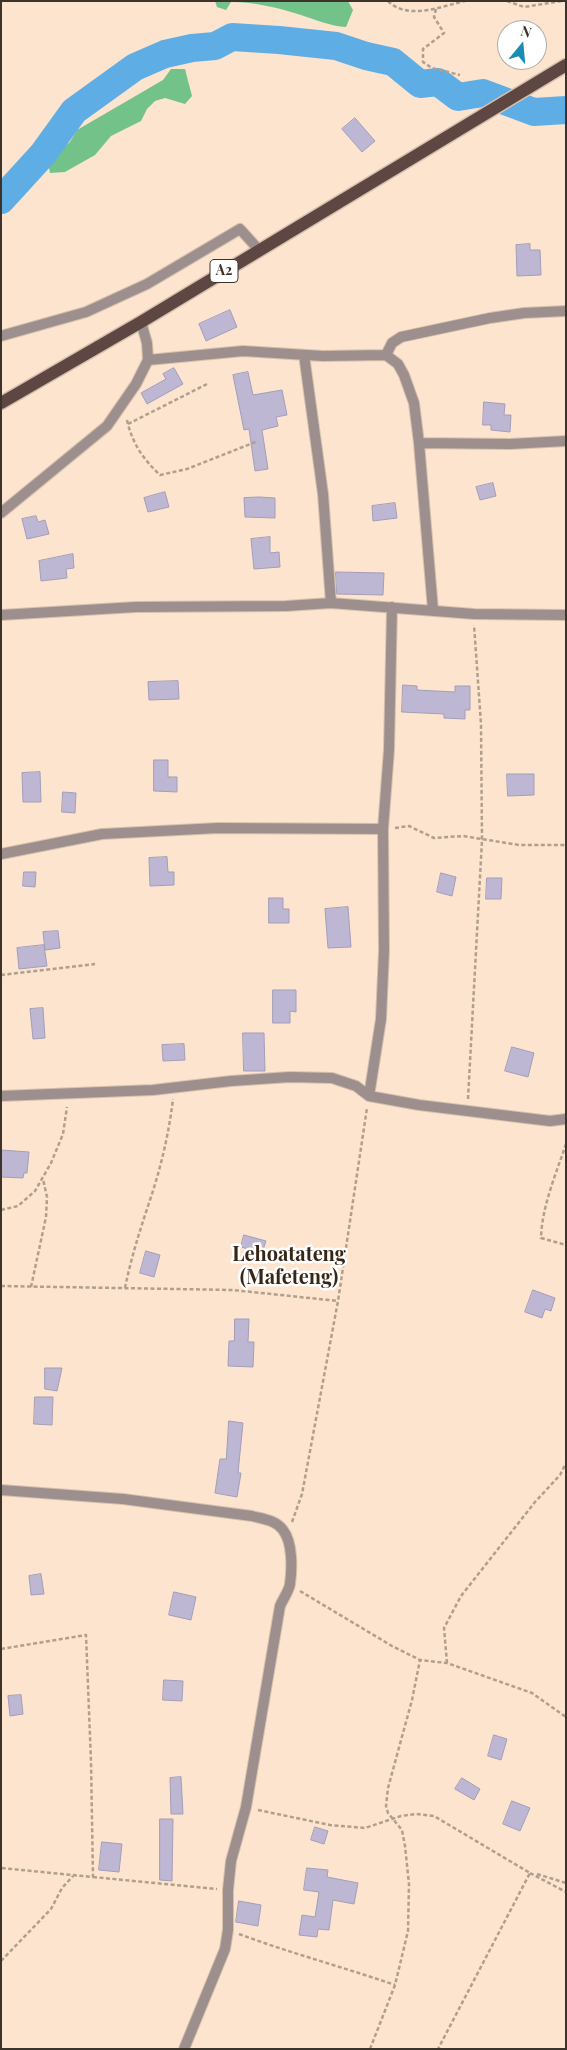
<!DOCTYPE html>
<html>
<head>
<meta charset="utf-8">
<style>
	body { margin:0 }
	#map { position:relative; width:567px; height:2050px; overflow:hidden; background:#fce4ce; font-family:"Playfair Display",serif }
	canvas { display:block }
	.frame { position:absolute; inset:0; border:2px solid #3c332a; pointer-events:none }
	.north { position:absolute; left:497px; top:20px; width:50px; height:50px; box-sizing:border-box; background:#fff; border:1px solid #b1adaa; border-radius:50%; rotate:17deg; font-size:14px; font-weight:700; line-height:20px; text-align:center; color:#3c332a }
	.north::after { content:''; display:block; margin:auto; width:18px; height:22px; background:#1b8cb1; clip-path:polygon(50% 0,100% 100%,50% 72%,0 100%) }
</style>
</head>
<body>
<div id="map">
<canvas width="567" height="2050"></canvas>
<div class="frame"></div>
<div class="north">N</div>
</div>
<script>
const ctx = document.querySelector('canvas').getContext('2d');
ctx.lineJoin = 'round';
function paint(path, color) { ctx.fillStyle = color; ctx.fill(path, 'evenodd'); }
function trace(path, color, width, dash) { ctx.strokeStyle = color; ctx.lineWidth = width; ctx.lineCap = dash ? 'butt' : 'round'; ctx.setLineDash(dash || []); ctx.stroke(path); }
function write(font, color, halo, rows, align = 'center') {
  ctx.font = font + ' "Playfair Display",serif'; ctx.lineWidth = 5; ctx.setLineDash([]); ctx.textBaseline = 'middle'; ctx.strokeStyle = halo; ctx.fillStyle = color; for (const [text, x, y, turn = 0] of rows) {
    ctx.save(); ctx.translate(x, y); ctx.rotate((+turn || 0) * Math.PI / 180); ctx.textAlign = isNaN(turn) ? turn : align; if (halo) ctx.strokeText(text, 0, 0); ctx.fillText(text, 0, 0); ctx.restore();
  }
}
paint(new Path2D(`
	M215 1H348L353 10 346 27C330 26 316 20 301 15 279 8 255 2 231 2L226 10 217 7Z
	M171 69H185L192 96 185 104 165 98 155 101 147 109 141 121 111 136 95 155 65 172 50 173 48 162 70 142 77 130 163 80Z`), '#73c28a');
trace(new Path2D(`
	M1 200 43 154 74 111 135 67 165 54 192 48 215 46 232 37 279 40 336 46 366 56 393 62 420 84 438 82 458 97 483 93 534 112 566 110`), '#5eaee5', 28);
const building = new Path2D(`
	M355 118 375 141 362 152 342 129Z
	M530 244V250H540L541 275 517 276 516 245Z
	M230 310 237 327 206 341 199 324Z
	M174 368 183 384 147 404 141 393 166 379 163 374Z
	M248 372 253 395 282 390 287 415 276 417 278 426 262 430 268 469 255 471 249 429 244 430 233 375Z
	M484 402 505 404 504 415H511L510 432 491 430V425H483Z
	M493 483 496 496 480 500 476 487Z
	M165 492 169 507 148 512 144 498Z
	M260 497 275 498V518L245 517 244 498Z
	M395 503 397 518 373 521 372 506Z
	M36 516 38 522 45 520 49 534 27 539 22 519Z
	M270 537V553L279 552 280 567 254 569 251 539Z
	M73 554 74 568 66 569 67 578 41 581 39 561Z
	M336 572 384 573 383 595 337 594Z
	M178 681 179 699 149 700 148 682Z
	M403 685 417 686V690L455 692V686H470V710H465V719L444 718V714L402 712Z
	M154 760H168V777H177V792L154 791Z
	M40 772 41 802H23L22 773Z
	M507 774H534V795L508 796Z
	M63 792 76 793 75 813 62 812Z
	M167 857 168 872H174V885L150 886 149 858Z
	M24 872H36L35 887 23 886Z
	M441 873 456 877 452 896 437 892Z
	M487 878H502L501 899H486Z
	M269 898H283V909H289V923H269Z
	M348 907 351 947 328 948 325 909Z
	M58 931 60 948 45 950 43 932Z
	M44 945 47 966 19 969 17 948Z
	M273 990H296V1012L290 1011V1023H273Z
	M43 1008 45 1038 33 1039 30 1009Z
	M243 1033H264L265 1071H244Z
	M184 1044 185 1060 163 1061 162 1045Z
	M512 1047 534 1053 528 1077 505 1071Z
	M1 1150 29 1152 27 1173H24L23 1178 1 1177Z
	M244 1235 266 1241 262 1253 241 1247Z
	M146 1251 160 1255 154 1277 140 1273Z
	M533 1290 555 1298 551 1311 545 1309 542 1318 525 1312Z
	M235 1319H249L248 1342H254L253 1367 228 1366 229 1341H234Z
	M45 1368H62L57 1391 45 1389Z
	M35 1397H53L52 1425 34 1424Z
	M229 1421 243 1423 238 1473H241L237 1497 215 1493 220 1459H226Z
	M41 1574 44 1594 31 1595 29 1576Z
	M174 1592 196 1597 191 1620 169 1615Z
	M164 1680 183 1681 182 1701 163 1700Z
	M21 1695 23 1714 10 1716 8 1696Z
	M494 1735 507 1739 501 1760 488 1756Z
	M181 1777 183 1814H171L170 1778Z
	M462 1778 480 1789 474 1800 455 1789Z
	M512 1801 530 1808 520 1831 503 1824Z
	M160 1819H173L172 1881 160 1880Z
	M315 1827 328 1831 324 1844 311 1840Z
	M102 1842 122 1844 119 1872 99 1870Z
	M307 1868 328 1870 327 1877 358 1883 354 1904 333 1900 329 1930 318 1929 317 1937 299 1935 302 1915 315 1917 319 1892 304 1890Z
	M239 1901 261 1905 258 1926 236 1922Z`);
paint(building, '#bdb7d3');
trace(building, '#a39db8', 1);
const minor = new Path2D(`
	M304 355 323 494 331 603
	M386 355 392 343 401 337 490 318 524 313 566 311
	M148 360 243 351 323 356 386 355 398 364 404 375 414 403 419 443 433 610
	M419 443 510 444 566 441
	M1 513 107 426 136 384 148 360 147 343 141 322
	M1 615 136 607 286 606 331 603 474 614 566 615
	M1 854 102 834 218 828 383 829
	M1 1096 153 1090 231 1081 290 1077 332 1078 356 1086 369 1096 419 1105 550 1121 566 1119
	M369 1096 381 1019 384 951 383 829 389 750 392 607
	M1 1490 123 1499 252 1516C263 1519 276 1520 283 1530 293 1543 292 1569 290 1584 289 1591 283 1599 280 1606L246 1807 231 1861 228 1890V1930L225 1949 184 2049`);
const tertiary = new Path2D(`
	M1 336 86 312 147 284 240 229 259 250`);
const primary = new Path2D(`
	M1 403 141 322 566 65`);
trace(minor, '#d6c1ad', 12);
trace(tertiary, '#d6c1ad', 12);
trace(primary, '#d6c1ad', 15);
trace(new Path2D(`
	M388 1C408 21 442 6 465 1
	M507 1 524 7 562 1
	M436 9 434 17 444 33 423 49V62L432 68 460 75
	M127 420C132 443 143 459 160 475L187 469 258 441
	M128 424 209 383
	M395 828 409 826 434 838 463 836 519 845H566
	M1 975 95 964
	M468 1099 482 840 481 724 474 625
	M566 1144C556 1174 542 1206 541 1238L566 1245
	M1 1210 18 1206 35 1191 51 1163 63 1134 67 1107
	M1 1286 233 1290 338 1301
	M31 1287 46 1217 47 1197 43 1179
	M125 1288C131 1258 140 1230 150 1200 161 1167 169 1133 173 1099
	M292 1522 302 1494 338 1301 367 1108
	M300 1591 392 1646 420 1660 447 1663 532 1693 566 1717
	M1 1649 86 1635 91 1762 93 1877 1 1868
	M447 1663 444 1628 461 1596 535 1502 560 1475 566 1463
	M258 1810 330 1825 365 1828 401 1816 416 1814 434 1816 530 1873 438 2049
	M530 1873 566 1892
	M537 1874 566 1883
	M93 1877 217 1889
	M239 1934C290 1953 343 1967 395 1985
	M1 1961 51 1909 62 1888 73 1876
	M370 2049 395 1985 408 1931 409 1884 405 1846 402 1830 388 1813 386 1806 388 1788 412 1700 420 1660`), '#b19f8e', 2.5, [4, 2.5]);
trace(minor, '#9d8f8d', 10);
trace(tertiary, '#9d8f8d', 10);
trace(primary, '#5e4743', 12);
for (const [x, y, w] of [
	[224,271,28]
]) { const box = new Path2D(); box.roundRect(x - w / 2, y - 11.5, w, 23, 4); ctx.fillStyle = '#fff'; ctx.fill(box); trace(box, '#3c332a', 1); }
write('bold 14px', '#3c332a', null, [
	["A2",224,271]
]);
write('bold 20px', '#372614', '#fff', [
	["Lehoatateng",289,1255],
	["(Mafeteng)",289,1278]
]);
</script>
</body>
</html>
